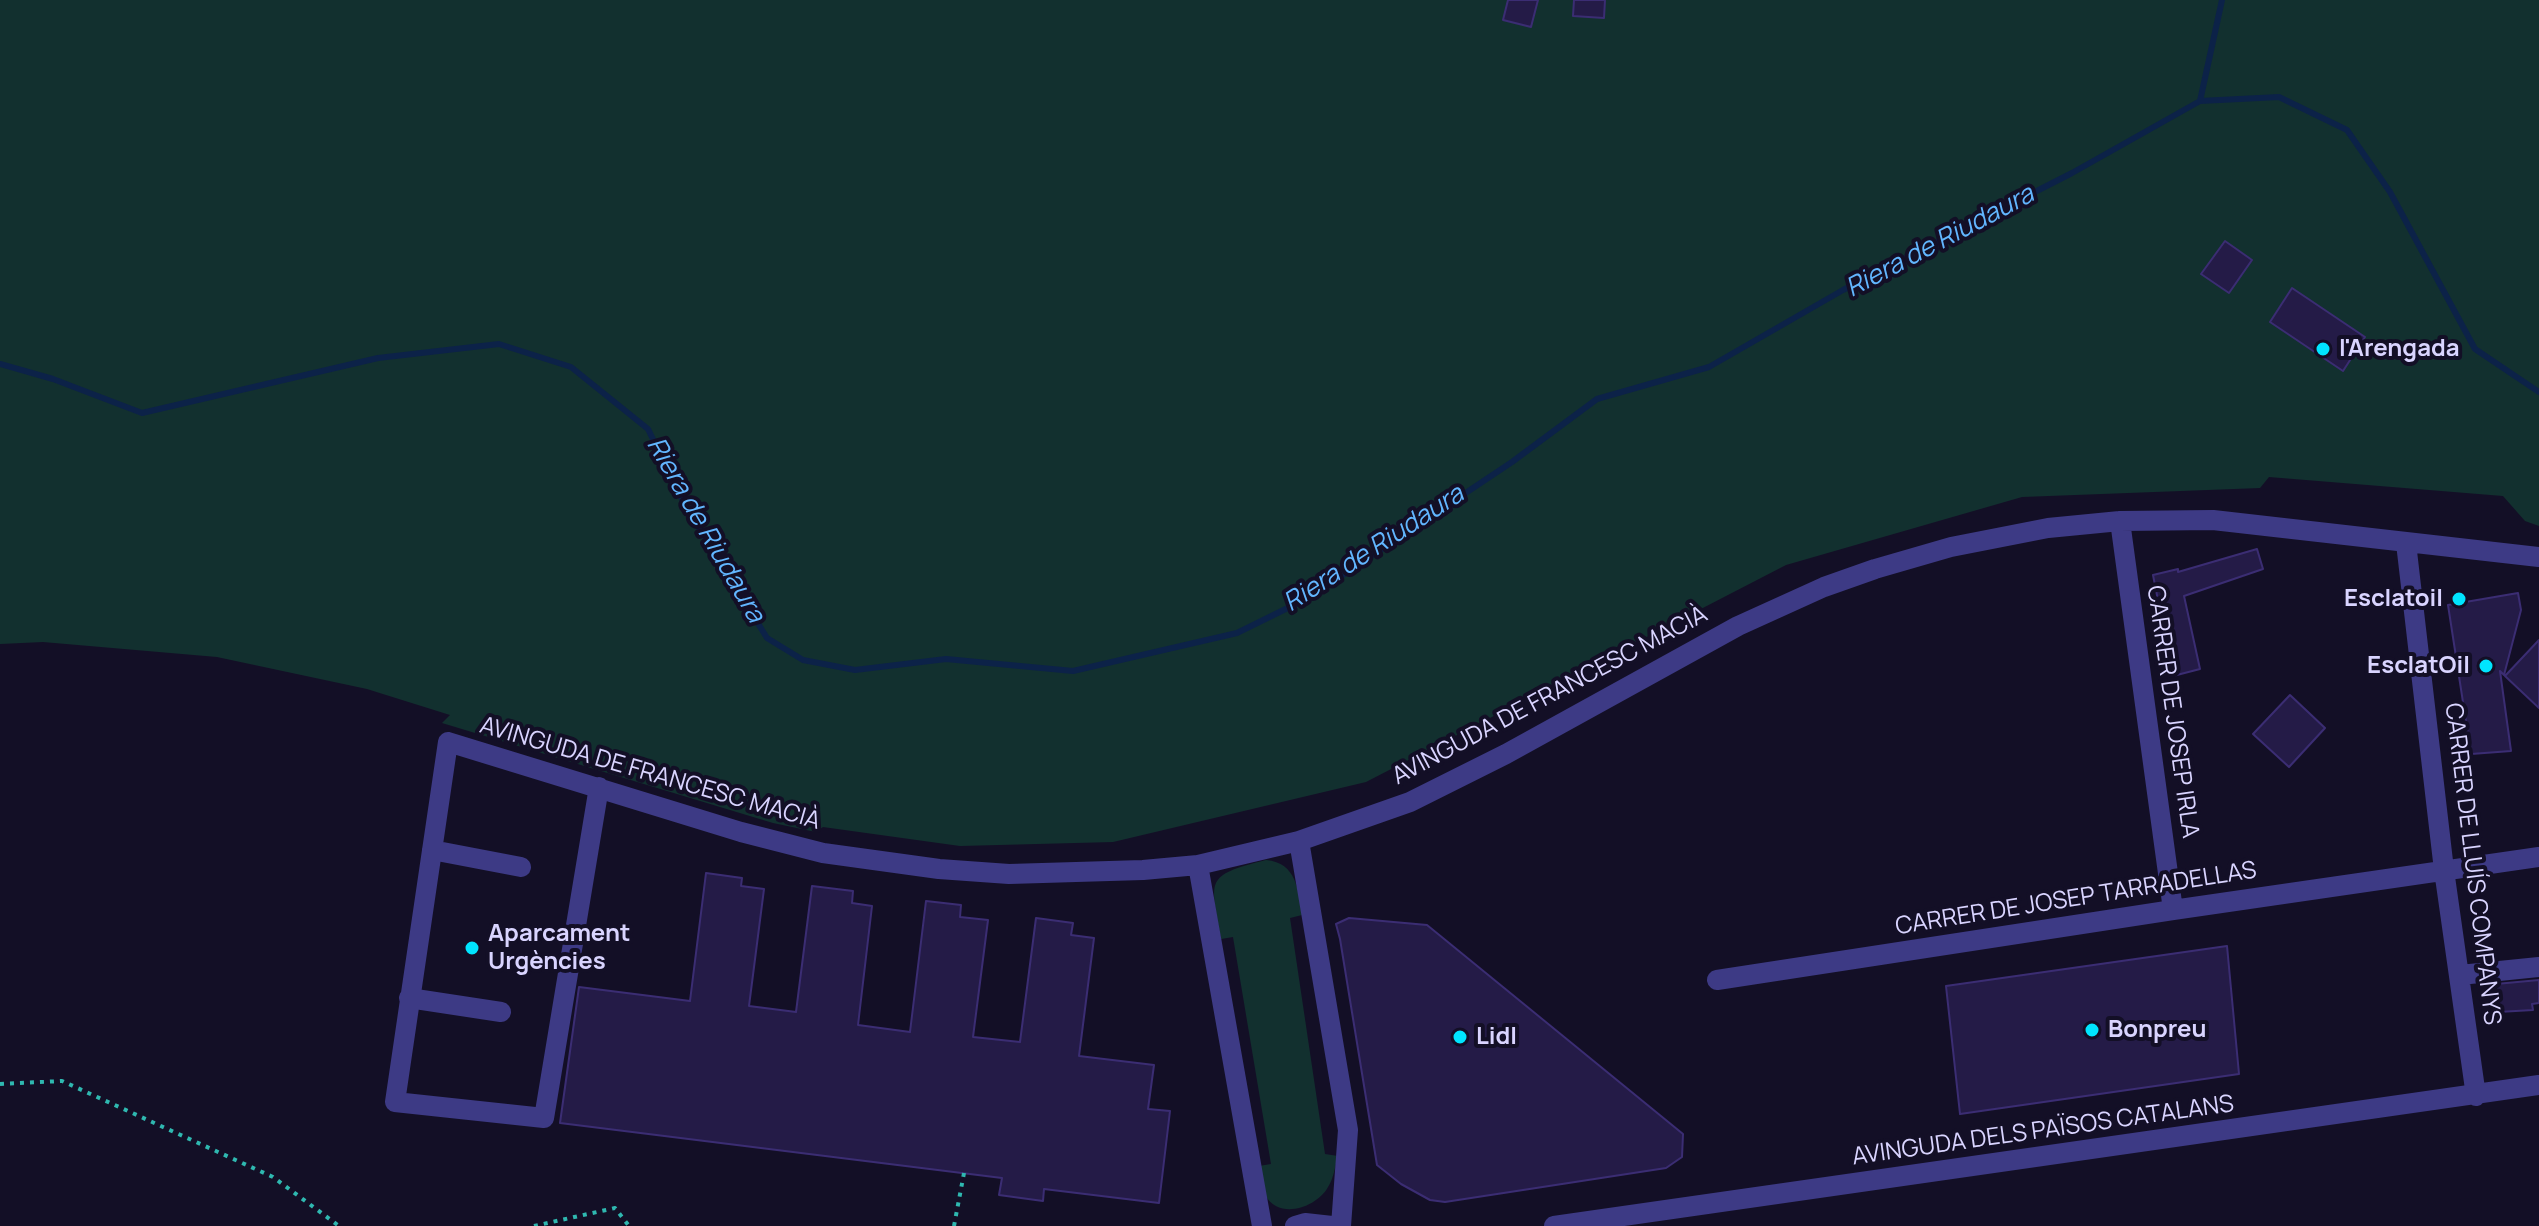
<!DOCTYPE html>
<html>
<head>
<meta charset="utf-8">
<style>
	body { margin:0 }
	canvas { display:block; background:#130f26 }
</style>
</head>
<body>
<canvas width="2539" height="1226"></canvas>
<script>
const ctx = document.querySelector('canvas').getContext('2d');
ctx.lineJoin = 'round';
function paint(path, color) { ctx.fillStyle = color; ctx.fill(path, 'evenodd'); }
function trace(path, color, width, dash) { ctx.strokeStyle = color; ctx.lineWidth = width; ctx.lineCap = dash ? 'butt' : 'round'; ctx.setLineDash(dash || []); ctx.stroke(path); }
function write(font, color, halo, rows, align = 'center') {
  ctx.font = font + ' Manrope,sans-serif'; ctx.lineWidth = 8; ctx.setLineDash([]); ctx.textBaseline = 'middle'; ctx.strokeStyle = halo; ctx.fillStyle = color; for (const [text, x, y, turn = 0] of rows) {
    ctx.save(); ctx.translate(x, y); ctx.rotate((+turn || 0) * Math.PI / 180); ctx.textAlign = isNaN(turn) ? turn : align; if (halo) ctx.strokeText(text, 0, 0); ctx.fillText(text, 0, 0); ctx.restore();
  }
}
paint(new Path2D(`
	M0 0H2539V526L2525 521 2503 496 2269 477 2260 488 2022 497 1786 565 1366 782 1113 842 960 846 823 827 816 832 773 823 442 723 450 715 367 689 217 657 43 642 0 644Z
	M1266 860C1297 863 1298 890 1302 915L1290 918 1325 1154 1338 1156C1335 1166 1334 1178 1328 1187 1318 1206 1282 1220 1267 1198 1262 1189 1261 1176 1259 1166L1271 1164 1233 937 1221 939C1211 879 1203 876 1266 860Z`), '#12302f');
trace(new Path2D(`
	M2200 101 2222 0
	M0 364 53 379 142 413 378 358 499 344 571 367 648 429 686 507 767 638 803 660 855 670 946 659 1073 671 1237 633 1310 597 1512 462 1597 399 1709 367 1843 290 2072 173 2200 101 2279 97 2347 130 2390 192 2475 349 2539 392`), '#0c2248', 6);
const building = new Path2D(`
	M1508 0H1538L1531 27 1503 20Z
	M1574 0H1605L1604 18 1573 16Z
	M2225 241 2252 260 2229 293 2201 274Z
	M2292 288 2365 337 2343 371 2270 322Z
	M2257 549 2263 569 2184 596 2200 669 2173 676 2153 575 2178 569V572Z
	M2518 593 2521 610 2504 675 2500 671 2511 751 2471 754 2448 605Z
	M2539 640V708L2505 676Z
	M2290 695 2325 728 2289 767 2253 734Z
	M706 873 742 878 741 886 764 889 749 1006 796 1012 812 886 853 891 852 903 872 906 858 1025 910 1032 926 901 961 905 960 917 988 920 973 1037 1020 1042 1036 918 1073 923 1071 935 1094 938 1079 1056 1154 1065 1148 1109 1170 1111 1159 1203 1044 1189 1043 1201 999 1195 1002 1178 560 1123 579 987 690 1001Z
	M1349 918 1427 925 1683 1134 1682 1157 1666 1168 1445 1202 1430 1200 1401 1184 1377 1165 1340 939 1336 924Z
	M2227 946 2239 1074 1960 1114 1946 986Z
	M2539 980V1003L2532 1004 2533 1010 2498 1012 2496 984Z`);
paint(building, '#241b47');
trace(building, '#3b2d73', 2);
trace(new Path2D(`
	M0 1084 62 1081 273 1177 339 1226
	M534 1226 615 1208 629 1226
	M954 1226 964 1173`), '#2fb8b0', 4, [4, 6]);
trace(new Path2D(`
	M2120 521 2173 910
	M2406 543 2444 870 2476 1096
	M599 787 544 1118 395 1102 448 742 741 832 823 853 939 869 1009 874 1143 870 1198 865 1299 841 1410 802 1506 754 1738 626 1824 587 1875 569 1951 547 2048 528 2120 521 2213 520 2539 557
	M1299 841 1348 1130 1341 1226
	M432 850 521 867
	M1198 865 1262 1226
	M2460 975 2539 967
	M1717 980 2173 910 2539 857
	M409 998 501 1012
	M1295 1226 1305 1223 1332 1226
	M1554 1226 2539 1085`), '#3d3a85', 20);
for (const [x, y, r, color] of [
	[2323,349,8,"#00e5ff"],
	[2459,599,8,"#00e5ff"],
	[2486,666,8,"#00e5ff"],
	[472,948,8,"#00e5ff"],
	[2092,1030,8,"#00e5ff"],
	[1460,1037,8,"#00e5ff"]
]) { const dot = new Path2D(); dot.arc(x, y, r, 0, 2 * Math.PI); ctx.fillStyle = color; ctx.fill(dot); trace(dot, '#130f26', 3); }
write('bold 24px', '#d9d4ff', '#130f26', [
	["l'Arengada",2339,349],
	["Esclatoil",2443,599,"right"],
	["EsclatOil",2470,666,"right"],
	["Aparcament",488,934],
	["Urgències",488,962],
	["Bonpreu",2108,1030],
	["Lidl",1476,1037]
], 'left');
write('24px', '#d9d4ff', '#130f26', [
	["AVINGUDA DE FRANCESC MACIÀ",1550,696,-28],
	["CARRER DE JOSEP IRLA",2172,712,82],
	["AVINGUDA DE FRANCESC MACIÀ",650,774,16],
	["CARRER DE LLUÍS COMPANYS",2472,864,83],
	["CARRER DE JOSEP TARRADELLAS",2076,899,-9],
	["AVINGUDA DELS PAÏSOS CATALANS",2043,1131,-8]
]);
write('italic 26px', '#62b6ff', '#130f26', [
	["Riera de Riudaura",1940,242,-28],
	["Riera de Riudaura",705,530,60],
	["Riera de Riudaura",1374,549,-33]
]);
</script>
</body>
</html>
